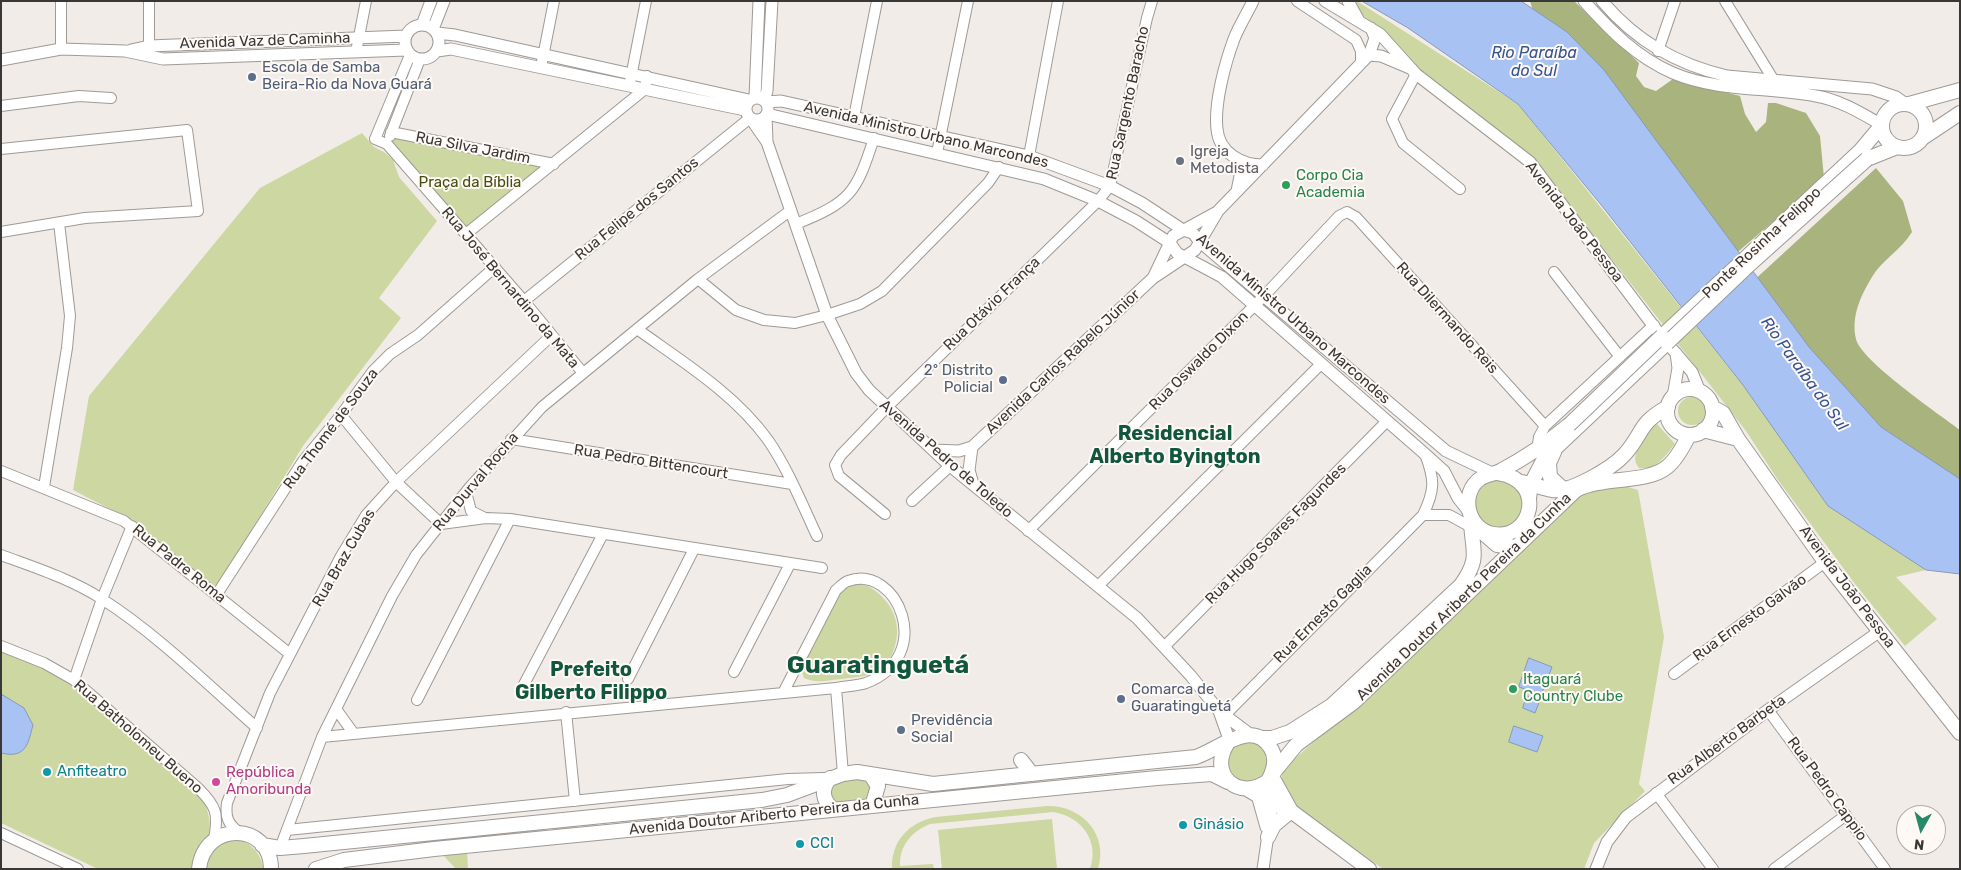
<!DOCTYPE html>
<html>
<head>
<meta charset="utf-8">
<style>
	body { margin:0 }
	#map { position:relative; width:1961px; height:870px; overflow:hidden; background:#f2ece8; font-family:Rubik,sans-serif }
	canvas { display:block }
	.frame { position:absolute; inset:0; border:2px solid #3a3836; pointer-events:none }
	.north { position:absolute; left:1896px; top:805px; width:50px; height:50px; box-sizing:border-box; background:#fff9f5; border:1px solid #b0aca9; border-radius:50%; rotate:187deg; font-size:14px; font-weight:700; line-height:20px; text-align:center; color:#3a3836 }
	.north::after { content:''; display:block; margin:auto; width:18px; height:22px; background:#258a65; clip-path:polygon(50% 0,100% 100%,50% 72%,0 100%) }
</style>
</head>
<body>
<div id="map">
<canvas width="1961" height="870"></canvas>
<div class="frame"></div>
<div class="north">N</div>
</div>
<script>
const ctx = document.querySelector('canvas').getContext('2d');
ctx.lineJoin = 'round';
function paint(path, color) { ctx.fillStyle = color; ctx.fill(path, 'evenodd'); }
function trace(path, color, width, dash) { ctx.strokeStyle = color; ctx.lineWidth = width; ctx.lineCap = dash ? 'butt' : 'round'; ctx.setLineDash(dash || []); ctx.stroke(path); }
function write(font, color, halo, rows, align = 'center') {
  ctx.font = font + ' Rubik,sans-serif'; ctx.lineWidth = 4; ctx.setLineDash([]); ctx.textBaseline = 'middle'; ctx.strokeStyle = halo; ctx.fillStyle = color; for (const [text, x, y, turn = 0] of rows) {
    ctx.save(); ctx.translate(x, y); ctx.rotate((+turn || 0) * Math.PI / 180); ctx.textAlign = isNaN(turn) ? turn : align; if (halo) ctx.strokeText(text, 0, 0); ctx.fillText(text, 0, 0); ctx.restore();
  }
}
paint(new Path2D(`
	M1357 1 1518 104 1743 385 1828 506 1926 570 1896 577 1937 619 1905 646 1855 584 1778 480 1746 431 1532 157 1413 64 1394 41 1354 8Z
	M362 133 374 147 384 152 393 160 399 177 437 221 379 298 401 318 303 446 219 584 214 586 135 522 73 490 89 396 260 188Z
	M401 136 536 163 539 167 537 172 470 226H465L392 145 394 138Z
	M1678 411a14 14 0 1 1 28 0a14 14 0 1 1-28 0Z
	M1656 423 1675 444C1664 457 1657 470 1639 468 1627 454 1647 436 1656 423Z
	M1495 479C1514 479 1519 488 1526 504L1515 527 1489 530 1473 510C1476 494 1478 485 1495 479Z
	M1618 484 1638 490 1664 637 1639 784 1645 791 1594 843 1584 869H1383L1292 803 1282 787V774L1285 767 1316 740 1581 491Z
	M862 583C890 596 905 622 893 652 891 658 885 667 880 671 869 677 854 677 842 679 828 680 817 684 804 678L801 669 841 591 849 584Z
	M1 649 30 660 70 681 201 794C206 805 212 821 209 833 207 847 192 854 192 869H98L1 823Z
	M1227 762a21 21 0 1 1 42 0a21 21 0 1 1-42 0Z
	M859 778C872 782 872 791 866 802L834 805 827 784Z
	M1047 806C1081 805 1109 834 1098 869H1090C1100 841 1081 816 1053 812L930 824C912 831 899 846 900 866L933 864 934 869H892C891 841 909 822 936 817Z
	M1052 819 1057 869H942L938 830Z
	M239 839C253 845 260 853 264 869H201L218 842Z
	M467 851 468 869H456L442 854Z`), '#ccd7a1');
paint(new Path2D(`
	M1530 1H1574L1639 63 1636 76 1644 87 1656 91 1673 79 1740 96 1745 114 1756 132 1766 122 1768 103H1776L1806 113 1820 136 1824 178 1733 256 1534 15Z
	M1876 168 1903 201 1912 232C1901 250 1881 261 1872 277 1860 297 1851 317 1856 339 1861 361 1939 414 1960 430V480L1920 473 1750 284Z`), '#a9b37d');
const water = new Path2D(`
	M1362 1H1521L1567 32 1604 70 1809 347 1881 427 1960 479V574L1926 570 1828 506 1743 385 1602 206 1518 104 1408 28Z
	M1529 658 1552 667 1541 695 1519 687Z
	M1 694 24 708 33 725C28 744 26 759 1 753Z
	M1527 696 1540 700 1535 713 1523 708Z
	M1514 726 1543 736 1537 752 1509 742Z`);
paint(water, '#a8c3f3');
trace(water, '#8799ba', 1);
const minor = new Path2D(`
	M61 1V49
	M1297 1 1356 40 1361 51V62
	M1725 1 1773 79
	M1658 51 1675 1
	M356 52 366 1
	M149 53V1
	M410 55 375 139 387 144 524 301 583 373
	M542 62 554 1
	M1416 74 1392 119 1403 143 1460 189
	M630 82 646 1
	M1 106 79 96 111 98
	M854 117 877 1
	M391 132 554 164
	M390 136 420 59
	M1 149 187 130 198 211 85 218 1 232
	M937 153 968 1
	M1029 156 1058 1
	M796 224C850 202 856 194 874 138
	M466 234 645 89 647 76
	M1554 272 1620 357
	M698 279 736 310 764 320 795 323 827 315 860 304 882 291 988 183 999 167
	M524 301 750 118
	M637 329C683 362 735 394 768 440 788 469 802 504 817 536
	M341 415 396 482 441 524 486 518 510 519 822 568
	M511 439 792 484
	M1537 451 1539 437 1545 426 1654 325
	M1 471 124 521 290 654
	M44 487 67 348 70 316 59 223
	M466 492 471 511 485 518
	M912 501 950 466
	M885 514 839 476 835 465 841 455 887 407 1098 201 1110 186 1147 18 1152 1
	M1423 515H1449L1471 527
	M1028 531 1265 295 1339 216 1347 212 1356 217 1545 426
	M1 555C36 568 71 579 102 599 158 635 207 684 257 728
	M1098 586 1321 364
	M217 594 303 461 341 415 373 371 390 354 418 335 495 267
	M1 646 44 663 74 680 198 788C216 806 219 813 214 839
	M1165 646 1387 421
	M734 672 790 564
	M1674 674 1825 562
	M628 679 694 549
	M74 680 102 599 132 526
	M836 688 843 774
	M521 690 603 534
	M417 700 510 519
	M336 709 354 734
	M1768 710 1885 869
	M566 712 575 801
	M1225 715 1423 515C1435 490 1435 480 1425 454
	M322 737 836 688C845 686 857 686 866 683 937 656 897 563 848 581 844 582 840 587 836 590L783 693
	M1656 793 1713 869
	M287 830 788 779 824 778
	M1 833 78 869
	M240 833C228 824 225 818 227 803L270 693 341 556 366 515 396 482 552 335
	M280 848 322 737 392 596 416 555 469 488 542 407 698 279 791 210
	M1774 869 1846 815`);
const tertiary = new Path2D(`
	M1253 1C1247 14 1239 26 1234 39 1225 63 1214 104 1217 129 1219 153 1242 165 1263 165
	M1325 1 1380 34 1416 74 1530 162 1661 336 1692 372 1700 392
	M1348 1 1359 21
	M1584 1C1610 30 1636 57 1673 73 1718 92 1769 87 1816 96 1840 100 1861 113 1882 125
	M1602 1C1636 41 1676 64 1727 76L1872 89 1896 97 1906 104
	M405 42a17 17 0 1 1 34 0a17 17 0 1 1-34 0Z
	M422 25 431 1
	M433 29 444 1
	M437 33 455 35 749 100
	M131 50 149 46 406 36
	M437 51 451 49 745 110
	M1369 55 1375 38 1371 28
	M1 60 61 49 125 51 163 59 406 50
	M755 97 759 1
	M746 109a11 11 0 1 1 22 0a11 11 0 1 1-22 0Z
	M764 100 767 91 772 1
	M766 102 781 101 1029 156 1110 186 1142 203 1183 230 1193 233 1199 241 1446 451 1492 473
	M767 114 1044 179 1098 201 1136 221 1170 243 1177 253 1222 277 1425 454 1444 471 1458 498 1469 512
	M766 115 767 142 827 315 856 373 869 390 950 466 1137 618 1191 676 1219 711 1251 735
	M751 119 767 142
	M1237 191 1241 171 1238 161
	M1154 276 1173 236 1217 212
	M1673 397 1678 368 1676 353
	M972 447 969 470 973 484
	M933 450 959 451 972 447 1153 278 1195 250 1218 211 1369 55 1381 56 1412 69
	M1219 711 1230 742
	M1257 795 1266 827
	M1263 869 1271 814 1268 781
	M1596 869 1607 842 1626 817 1768 710 1880 631`);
const secondary = new Path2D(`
	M1909 104 1960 90
	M1882 126a22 22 0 1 1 44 0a22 22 0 1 1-44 0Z
	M1924 137 1960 113
	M1867 159 1897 147
	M1662 336 1861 150 1882 125
	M1667 412a23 23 0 1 1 46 0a23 23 0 1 1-46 0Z
	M1712 407 1723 413 1738 439 1825 562 1960 733
	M1703 430 1738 439
	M1554 452 1549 463 1550 477 1563 489
	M1498 473C1548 481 1532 541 1493 534 1467 529 1459 493 1481 478 1488 474 1496 474 1502 470 1527 457 1547 443 1569 425
	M1522 482C1532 484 1542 488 1552 490 1570 493 1612 468 1624 455 1644 433 1637 424 1668 407
	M1529 498 1531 484 1544 459 1667 343
	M1482 532 1497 545 1516 547
	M1261 738H1272L1290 732 1331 706 1461 585C1482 556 1471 550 1471 518
	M1021 760 1032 774
	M1274 772 1296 745 1354 702 1576 490C1603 476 1646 484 1667 467 1676 460 1684 445 1689 435
	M870 774 878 786 872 806
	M1271 775 1291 811
	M830 778C821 789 822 800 833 809
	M1247 789 1271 803 1291 811 1369 869
	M1268 837 1274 825 1291 811
	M262 845 280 848 304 846 762 800 787 795 843 774 857 772 933 784 1196 757C1219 749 1252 719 1270 747 1278 758 1274 770 1268 781 1239 802 1208 775 1227 744
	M199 869C204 820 271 822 271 869
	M316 869 344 860 434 849 1157 778 1212 774 1228 782`);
trace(minor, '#9f9a96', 12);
trace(tertiary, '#9f9a96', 13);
trace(secondary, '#9f9a96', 16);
trace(minor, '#fff', 10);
trace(tertiary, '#fff', 11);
trace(secondary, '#fff', 14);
const secondaryBridge = new Path2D(`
	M1667 343 1750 264 1867 159
	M1569 425 1662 336`);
trace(secondaryBridge, '#9f9a96', 16, []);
trace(secondaryBridge, '#fff', 14);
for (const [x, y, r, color] of [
	[252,77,5,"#5c6f8a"],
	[1180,161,5,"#6b7280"],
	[1286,185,5,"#2e9e5b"],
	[1003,380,5,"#5c6f8a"],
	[1513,689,5,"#2e9e5b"],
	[1121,699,5,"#5c6f8a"],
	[901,730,5,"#5c6f8a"],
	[47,772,5,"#0f9aa8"],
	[216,782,5,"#d1479c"],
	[1183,825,5,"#0f9aa8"],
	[800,844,5,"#0f9aa8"]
]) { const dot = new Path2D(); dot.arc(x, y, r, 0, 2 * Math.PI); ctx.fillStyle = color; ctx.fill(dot); trace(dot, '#fff9f5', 2); }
write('15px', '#3a3836', '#fff9f5', [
	["Avenida Vaz de Caminha",265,41,-2],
	["Rua Sargento Baracho",1128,103,-78],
	["Avenida Ministro Urbano Marcondes",926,135,13],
	["Rua Silva Jardim",473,148,11],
	["Rua Felipe dos Santos",637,209,-39],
	["Avenida João Pessoa",1574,222,52],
	["Ponte Rosinha Felippo",1762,243,-43],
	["Rua José Bernardino da Mata",510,288,50],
	["Rua Otávio França",992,304,-44],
	["Rua Dilermando Reis",1447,318,48],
	["Avenida Ministro Urbano Marcondes",1293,319,41],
	["Rua Oswaldo Dixon",1199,361,-45],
	["Avenida Carlos Rabelo Júnior",1063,362,-43],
	["Rua Thomé de Souza",331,429,-53],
	["Avenida Pedro de Toledo",946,459,41],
	["Rua Pedro Bittencourt",651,462,9],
	["Rua Durval Rocha",476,482,-50],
	["Rua Hugo Soares Fagundes",1276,534,-45],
	["Rua Braz Cubas",344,558,-60],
	["Rua Padre Roma",179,564,39],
	["Avenida João Pessoa",1847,587,53],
	["Avenida Doutor Ariberto Pereira da Cunha",1464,597,-44],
	["Rua Ernesto Gaglia",1323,614,-45],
	["Rua Ernesto Galvão",1750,618,-36],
	["Rua Batholomeu Bueno",138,737,41],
	["Rua Alberto Barbeta",1727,740,-36],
	["Rua Pedro Cappio",1827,789,54],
	["Avenida Doutor Ariberto Pereira da Cunha",774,815,-6]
]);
write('15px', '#4e5e75', '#fff9f5', [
	["Escola de Samba",262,68],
	["Beira-Rio da Nova Guará",262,85],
	["2º Distrito",993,371,"right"],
	["Policial",993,388,"right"],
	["Comarca de",1131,690],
	["Guaratinguetá",1131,707],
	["Previdência",911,721],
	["Social",911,738]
], 'left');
write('15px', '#5b616d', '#fff9f5', [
	["Igreja",1190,152],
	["Metodista",1190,169]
], 'left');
write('15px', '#27864d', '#fff9f5', [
	["Corpo Cia",1296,176],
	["Academia",1296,193],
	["Itaguará",1523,680],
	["Country Clube",1523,697]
], 'left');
write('15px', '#464f11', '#fff9f5', [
	["Praça da Bíblia",470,183]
]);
write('15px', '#0d838f', '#fff9f5', [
	["Anfiteatro",57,772],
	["Ginásio",1193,825],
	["CCI",810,844]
], 'left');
write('15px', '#b23c85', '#fff9f5', [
	["República",226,773],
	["Amoribunda",226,790]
], 'left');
write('italic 16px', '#365691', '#fff9f5', [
	["Rio Paraíba",1534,53],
	["do Sul",1534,71],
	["Rio Paraíba do Sul",1804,374,54]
]);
write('bold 20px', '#10573e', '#fff9f5', [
	["Residencial",1175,434],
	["Alberto Byington",1175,457],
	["Prefeito",591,670],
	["Gilberto Filippo",591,693]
]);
write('bold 25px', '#10573e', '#fff9f5', [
	["Guaratinguetá",878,666]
]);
</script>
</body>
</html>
